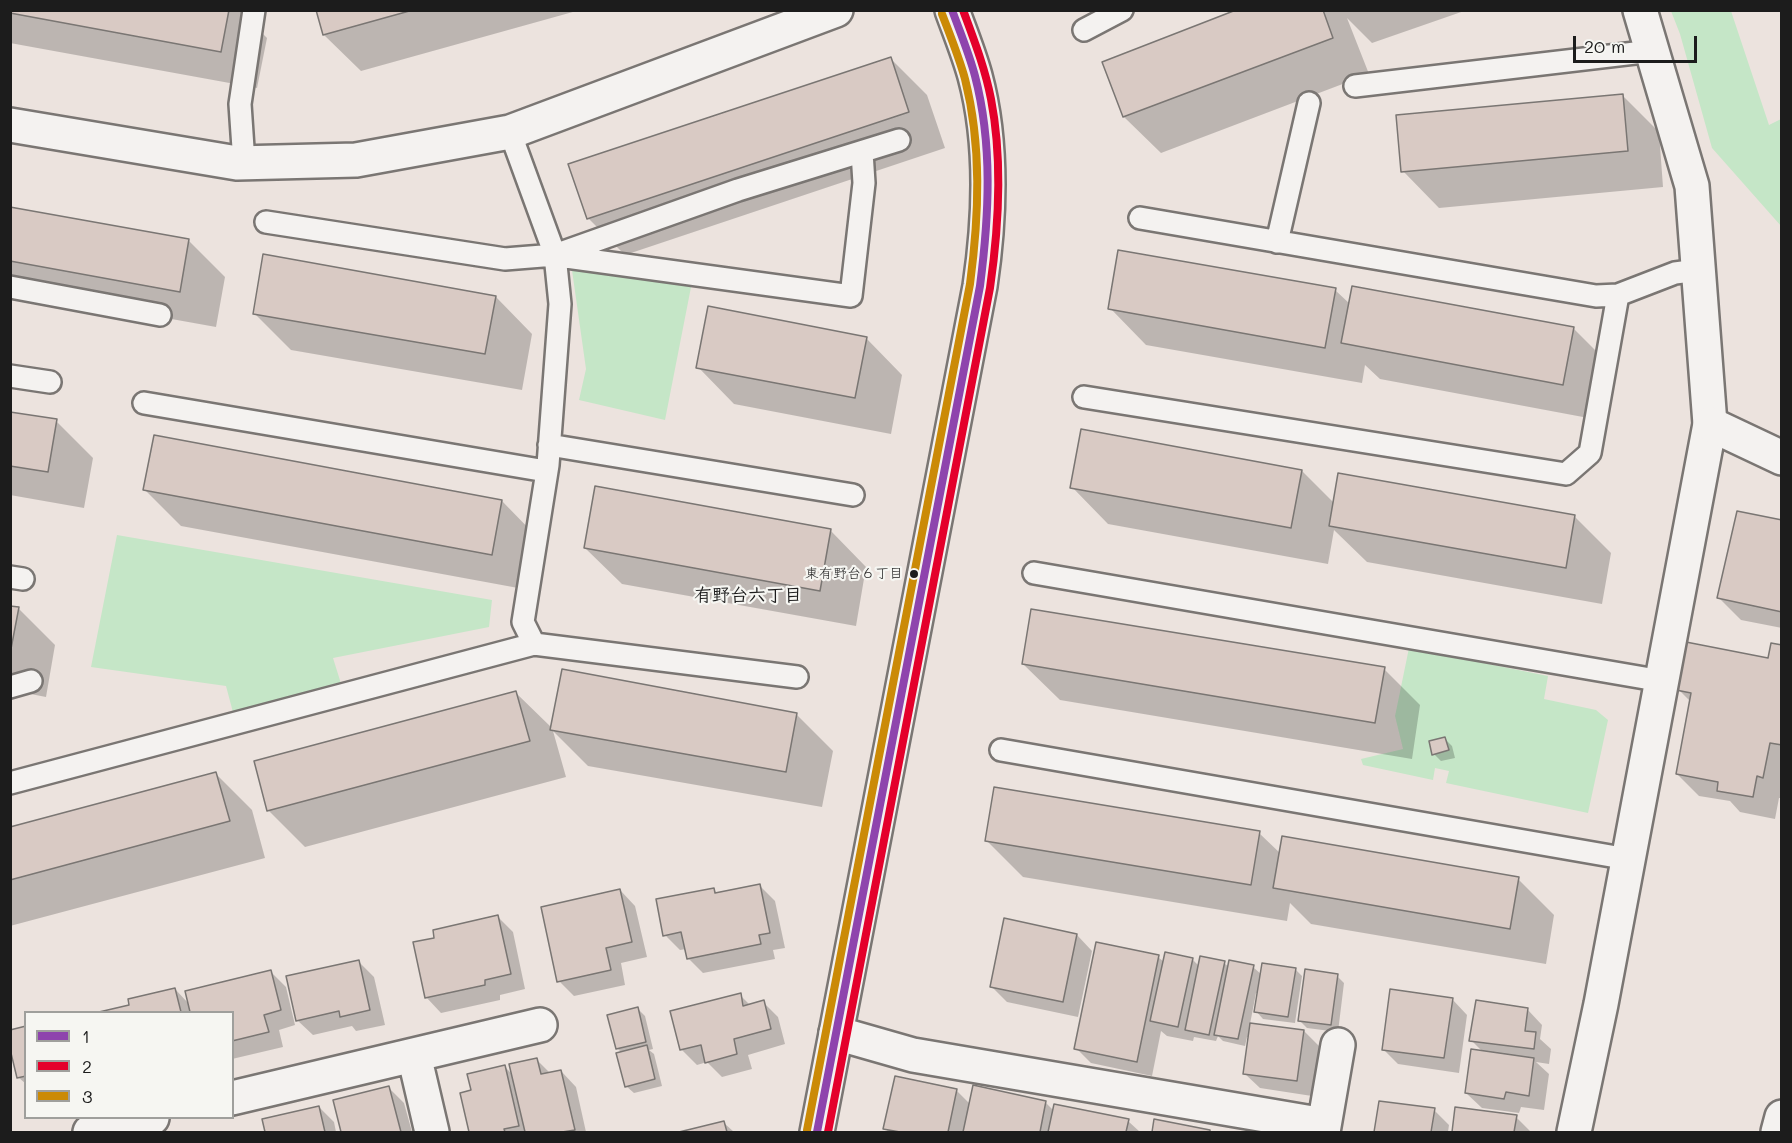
<!DOCTYPE html>
<html>
<head>
<meta charset="utf-8">
<style>
	body { margin:0 }
	#map { position:relative; width:1792px; height:1143px; overflow:hidden; background:#ece3de; font-family:Mali,sans-serif }
	canvas { display:block }
	.frame { position:absolute; inset:0; border:12px solid #1c1c1c; pointer-events:none }
	.legend { position:absolute; left:24px; top:1011px; width:210px; height:108px; box-sizing:border-box; background:#f6f6f2; border:2px solid #9f9f9c; margin:0; padding:8px 10px; list-style:none; font-size:18px; color:#1c1c1c }
	.legend li { display:flex; align-items:center; gap:12px; height:30px }
	.legend b { width:30px; border:2px solid #9f9f9c }
	.scale { position:absolute; left:1573px; top:36px; width:124px; height:27px; box-sizing:border-box; border:3px solid #1c1c1c; border-top:0; padding-left:8px; font-size:18px; line-height:21px; white-space:nowrap; color:#1c1c1c; -webkit-text-stroke:4px #f6f6f2; paint-order:stroke }
</style>
</head>
<body>
<div id="map">
<canvas width="1792" height="1143"></canvas>
<div class="frame"></div>
<ul class="legend">
<li><b style="height:8px;background:#8e44ad"></b>1</li>
<li><b style="height:8px;background:#e4002b"></b>2</li>
<li><b style="height:8px;background:#cb8a06"></b>3</li>
</ul>
<div class="scale">20 m</div>
</div>
<script>
const ctx = document.querySelector('canvas').getContext('2d');
ctx.lineJoin = 'round';
function paint(path, color) { ctx.fillStyle = color; ctx.fill(path, 'evenodd'); }
function trace(path, color, width, dash) { ctx.strokeStyle = color; ctx.lineWidth = width; ctx.lineCap = dash ? 'butt' : 'round'; ctx.setLineDash(dash || []); ctx.stroke(path); }
function write(font, color, halo, rows, align = 'center') {
  ctx.font = font + ' Mali,"Klee One",sans-serif'; ctx.lineWidth = 4.5; ctx.setLineDash([]); ctx.textBaseline = 'middle'; ctx.strokeStyle = halo; ctx.fillStyle = color; for (const [text, x, y, turn = 0] of rows) {
    ctx.save(); ctx.translate(x, y); ctx.rotate((+turn || 0) * Math.PI / 180); ctx.textAlign = isNaN(turn) ? turn : align; if (halo) ctx.strokeText(text, 0, 0); ctx.fillText(text, 0, 0); ctx.restore();
  }
}
paint(new Path2D(`
	M1671 11H1731L1769 125 1781 119V226L1712 148 1680 34Z
	M571 263 692 282 665 420 579 400 586 369Z
	M117 535 492 600 489 627 333 658 343 690 234 716 226 686 91 667Z
	M1409 648 1548 676 1544 699 1596 710 1608 720 1588 813 1446 783 1449 771 1435 768 1433 780 1363 765 1361 759 1403 749 1395 716Z`), '#c5e6c7');
paint(new Path2D(`
	M10 10H239L267 38 257 88 10 43Z
	M318 10H580L361 71 324 35Z
	M1240 10H1467L1372 43 1347 18 1369 74 1161 153 1124 117 1104 63Z
	M891 59 927 95 945 148 625 255 588 218Z
	M1622 95 1659 132 1663 187 1439 208 1403 171Z
	M10 208 188 240 225 277 216 327 10 290Z
	M1335 290 1350 304 1573 328 1610 365 1599 420 1380 379 1365 365 1362 383 1146 345 1110 308Z
	M496 297 532 334 522 390 291 350 254 313Z
	M866 338 902 375 891 434 734 404 698 367Z
	M10 413 56 421 93 458 84 508 10 495Z
	M1302 471 1334 503 1574 516 1611 553 1602 604 1367 562 1334 530 1328 564 1108 524 1072 487Z
	M145 490 502 501 538 538 529 590 181 526Z
	M1782 522V628L1741 620 1719 598Z
	M830 530 866 567 856 626 622 584 585 548Z
	M10 607 19 609 55 645 46 697 10 690Z
	M1782 647V798H1779L1775 819 1740 812 1730 801 1699 796 1677 774 1691 702 1678 689 1769 659Z
	M1023 664 1384 669 1420 705 1412 759 1060 700Z
	M516 693 552 728 797 715 833 751 822 807 588 766 553 731 566 777 305 847 268 810Z
	M1445 739 1452 746 1455 758 1441 761 1434 754Z
	M216 774 252 810 265 858 10 926V828Z
	M1259 833 1281 854 1518 879 1554 915 1546 964 1311 924 1290 903 1287 921 1023 877 986 840Z
	M759 885 775 901 785 948 773 950 775 959 703 973 688 958 686 949 680 950 665 935 713 889 718 894Z
	M620 890 635 906 647 957 621 963 625 985 574 996 559 981Z
	M498 917 513 932 525 989 500 995V1000L441 1013 426 997 436 939Z
	M1077 935 1092 951 1078 1017 1007 1002 992 987Z
	M1158 957 1164 962 1192 959 1199 966 1224 963 1229 967H1253L1262 975 1295 969 1302 976 1295 1023 1263 1019 1256 1011 1259 994 1256 993 1250 1024 1304 1031 1319 1046 1312 1096 1260 1088 1244 1073 1249 1037H1247L1245 1046 1223 1041 1218 1036 1216 1041 1194 1037 1193 1041 1167 1036 1161 1031 1152 1076 1091 1063 1076 1048Z
	M359 962 374 977 385 1025 356 1031 352 1026 313 1035 297 1020Z
	M271 972 286 987 295 1025 279 1030 283 1047 232 1059V1012H106L131 1007 175 989 189 1004Z
	M1337 976 1344 983 1338 1032 1307 1028 1300 1021Z
	M740 995 750 1005 763 1002 778 1017 785 1044 748 1055 752 1069 722 1077 707 1062 697 1065 682 1050Z
	M1452 999 1467 1015 1459 1073 1398 1064 1383 1049Z
	M638 1009 645 1016 653 1049 649 1050 654 1054 662 1086 634 1093 626 1086 622 1053 617 1048Z
	M1527 1009 1542 1025 1540 1039 1551 1049 1549 1064 1536 1062 1549 1074 1544 1110 1521 1107 1519 1113 1482 1108 1466 1093 1484 1053 1471 1040Z
	M26 1028V1084L18 1077Z
	M537 1060 551 1074 561 1071 576 1087 586 1132H470L462 1094 473 1091 505 1067 514 1076Z
	M389 1088 404 1103 412 1132H343L335 1101Z
	M956 1090 970 1104 1046 1103 1054 1111 1128 1121 1140 1132H889L885 1129Z
	M1380 1102 1434 1110 1449 1125 1448 1132H1376Z
	M319 1107 334 1122 336 1132H267L264 1120Z
	M1456 1108 1516 1117 1531 1132H1453Z
	M1156 1121 1209 1132H1210H1153Z
	M724 1123 734 1132H685Z`), '#0003');
const building = new Path2D(`
	M10 10H229L221 52 10 13Z
	M316 10H413L323 35Z
	M1236 10H1323L1333 38 1123 117 1102 62Z
	M891 57 909 112 587 219 568 164Z
	M1623 94 1628 151 1401 172 1396 115Z
	M10 207 189 239 180 292 10 261Z
	M1118 250 1336 288 1325 348 1108 309Z
	M263 254 496 296 485 354 253 314Z
	M1352 286 1574 327 1563 385 1341 343Z
	M708 306 867 337 855 398 696 368Z
	M10 412 57 419 48 472 10 466Z
	M1081 429 1302 470 1291 528 1070 488Z
	M154 435 502 500 492 555 143 490Z
	M1338 473 1575 515 1566 568 1329 526Z
	M595 486 831 529 820 591 584 548Z
	M1737 511 1782 520V612L1717 598Z
	M10 606 19 607 10 654Z
	M1031 609 1385 667 1375 723 1022 664Z
	M1686 642 1768 658 1771 643 1782 645V745L1770 743 1763 778 1757 776 1753 797 1717 791 1718 782 1676 774 1691 693 1676 690Z
	M562 669 797 713 786 772 550 730Z
	M516 691 530 741 267 811 254 761Z
	M1445 737 1449 750 1432 755 1429 741Z
	M216 772 230 821 10 880V827Z
	M994 787 1260 831 1251 885 985 841Z
	M1282 836 1519 877 1510 929 1273 888Z
	M760 884 770 933 759 935 761 944 687 959 681 932 663 936 656 899 714 888 715 893Z
	M620 889 632 942 606 948 611 970 557 982 541 907Z
	M498 915 511 974 485 980V985L425 998 413 942 434 938 433 930Z
	M1004 918 1077 934 1063 1002 990 987Z
	M1096 942 1159 955 1137 1062 1074 1049Z
	M1165 952 1193 958 1178 1027 1150 1021Z
	M1200 956 1225 961 1209 1035 1185 1030Z
	M359 960 370 1010 340 1017 339 1011 296 1021 286 976Z
	M1229 960 1254 965 1238 1039 1214 1035Z
	M1262 963 1296 968 1288 1017 1254 1012Z
	M1305 969 1338 974 1331 1025 1298 1021Z
	M271 970 281 1010 264 1015 269 1032 232 1041V1012H190L185 991Z
	M175 988 181 1012H99L129 1005 128 999Z
	M1390 989 1453 998 1444 1058 1382 1050Z
	M741 993 743 1006 764 1000 771 1029 734 1039 737 1054 705 1063 701 1045 680 1050 670 1011Z
	M1476 1000 1528 1008 1525 1031 1536 1032 1534 1049 1469 1041Z
	M638 1007 646 1042 616 1049 607 1015Z
	M1250 1023 1304 1030 1297 1081 1243 1074Z
	M26 1026V1076L17 1078 10 1049V1030Z
	M647 1045 655 1079 625 1087 616 1053Z
	M1471 1049 1534 1058 1529 1096 1506 1092 1504 1099 1465 1093Z
	M537 1058 541 1074 561 1070 575 1130 562 1132H525L509 1064Z
	M505 1065 519 1126 504 1129 505 1132H469L460 1093 471 1090 467 1074Z
	M895 1076 957 1089 948 1132H900L883 1129Z
	M973 1085 1046 1101 1040 1132H963Z
	M389 1086 401 1132H341L333 1100Z
	M1379 1101 1435 1108 1431 1132H1374Z
	M1054 1104 1129 1119 1126 1132H1048Z
	M319 1106 325 1132H265L262 1119Z
	M1455 1107 1517 1115 1514 1132H1452Z
	M1154 1119 1210 1130V1132H1152Z
	M724 1121 727 1132H679Z`);
paint(building, '#d9cac4');
trace(building, '#7a7673', 1.5);
const service = new Path2D(`
	M1084 30 1122 10
	M1355 86 1652 51
	M510 132 555 255 560 304 548 465 523 622 534 644
	M244 163 240 104 254 10
	M1140 218 1596 296 1618 295 1675 273 1698 270
	M266 222 505 259 555 255 738 190 899 140
	M1277 242 1309 103
	M559 256 851 296 864 183 862 152
	M10 287 160 315
	M10 376 50 382
	M1084 397 1566 474 1590 453 1618 295
	M144 403 546 471
	M549 445 853 495
	M1034 573 1662 681
	M10 577 23 579
	M10 687 31 681
	M1001 750 1628 859
	M10 783 534 644 797 677`);
const minor = new Path2D(`
	M10 125 237 163 356 160 510 132 836 10
	M836 1033 913 1055 1324 1125
	M414 1055 432 1132
	M232 1098 540 1025
	M90 1132 152 1118
	M1323 1132 1338 1045
	M1574 1132 1601 1004 1710 424 1692 186 1640 10
	M1778 1132 1782 1117`);
const tertiary = new Path2D(`
	M1710 424 1782 458
	M817 1132 980 286C990 218 993 143 975 76 969 54 960 32 952 10`);
trace(service, '#7a7673', 26);
trace(minor, '#7a7673', 38);
trace(tertiary, '#7a7673', 38);
trace(service, '#f4f2f0', 21);
trace(minor, '#f4f2f0', 33);
trace(tertiary, '#f4f2f0', 33);
trace(new Path2D(`
	M817 1132 980 286C989 216 993 145 975 76 969 53 960 32 952 10`), '#8e44ad', 8);
trace(new Path2D(`
	M828 1132 990 288C999 226 1003 161 991 99 985 68 974 40 963 10`), '#e4002b', 8);
trace(new Path2D(`
	M807 1130 970 284C979 216 982 146 965 79 959 57 950 35 942 14`), '#cb8a06', 8);
for (const [x, y, r, color] of [
	[914,574,5,"#1c1c1c"]
]) { const dot = new Path2D(); dot.arc(x, y, r, 0, 2 * Math.PI); ctx.fillStyle = color; ctx.fill(dot); trace(dot, '#f6f6f2', 2); }
write('14px', '#1c1c1c', '#f6f6f2', [
	["東有野台６丁目",903,574]
], 'right');
write('bold 18px', '#1c1c1c', '#f6f6f2', [
	["有野台六丁目",748,595]
]);
</script>
</body>
</html>
